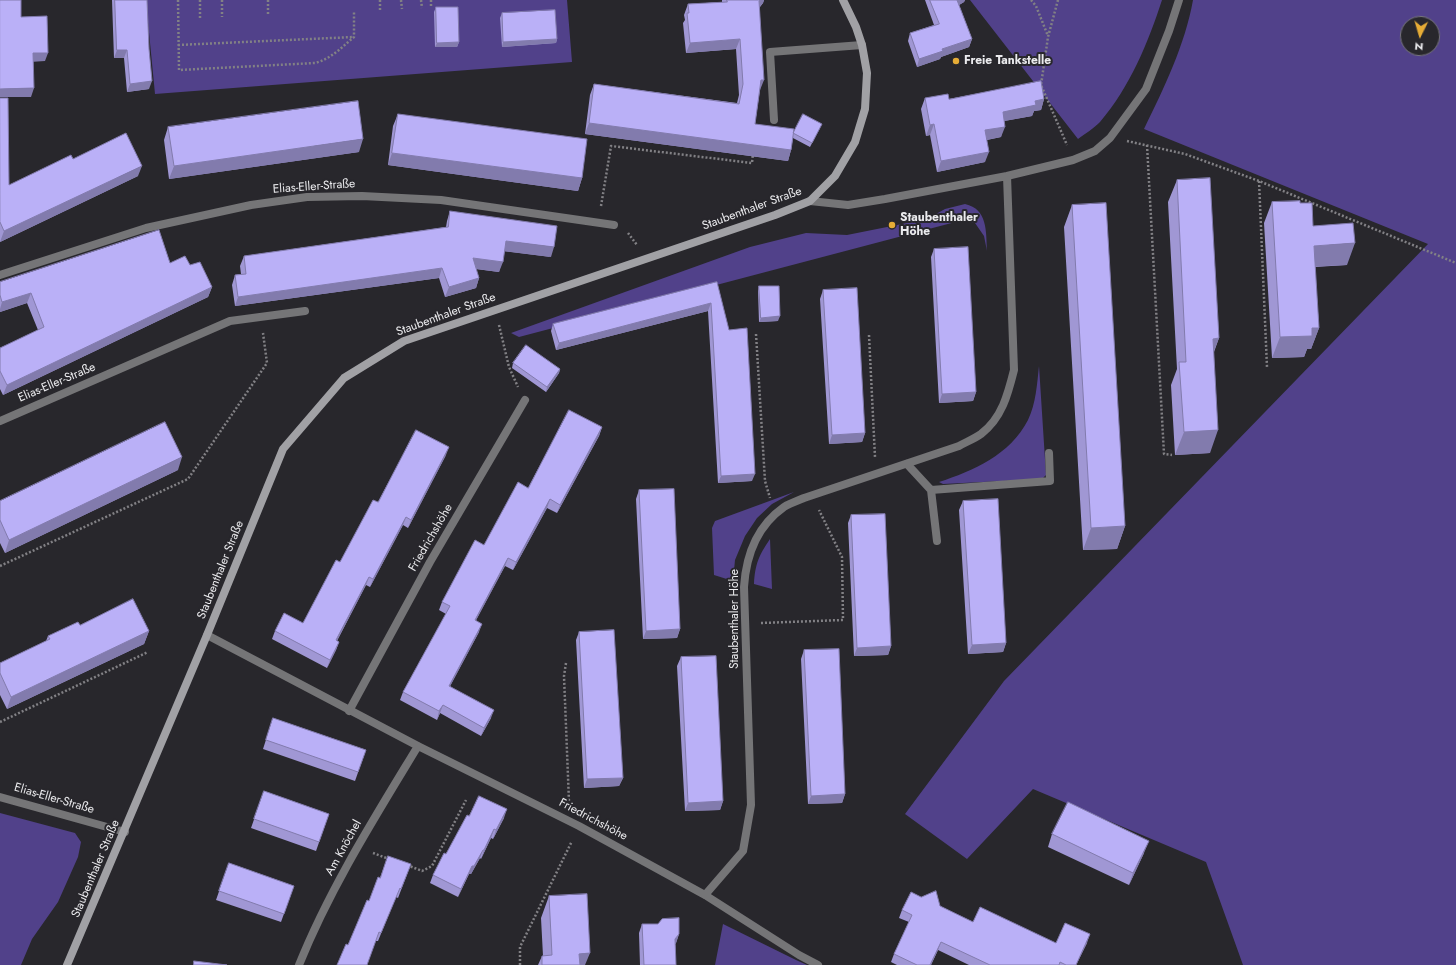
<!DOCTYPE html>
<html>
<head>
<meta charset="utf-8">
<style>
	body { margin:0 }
	#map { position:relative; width:1456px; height:965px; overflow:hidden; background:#28272c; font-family:Jost,sans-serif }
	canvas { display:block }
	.north { position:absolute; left:1400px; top:16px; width:40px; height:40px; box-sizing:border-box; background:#28272c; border:1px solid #76757a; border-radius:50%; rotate:185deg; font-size:11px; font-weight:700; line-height:16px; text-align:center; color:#ebebee }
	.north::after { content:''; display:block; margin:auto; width:14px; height:18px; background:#e6ac36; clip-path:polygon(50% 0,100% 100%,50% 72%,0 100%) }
</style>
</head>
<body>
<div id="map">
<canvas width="1456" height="965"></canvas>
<div class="north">N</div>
</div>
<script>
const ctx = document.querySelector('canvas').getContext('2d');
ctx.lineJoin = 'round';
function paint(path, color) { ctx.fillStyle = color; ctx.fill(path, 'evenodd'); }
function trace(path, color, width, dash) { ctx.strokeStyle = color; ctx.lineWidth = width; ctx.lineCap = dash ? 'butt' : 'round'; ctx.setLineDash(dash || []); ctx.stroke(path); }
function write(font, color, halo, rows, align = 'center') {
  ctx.font = font + ' Jost,sans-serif'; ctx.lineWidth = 4; ctx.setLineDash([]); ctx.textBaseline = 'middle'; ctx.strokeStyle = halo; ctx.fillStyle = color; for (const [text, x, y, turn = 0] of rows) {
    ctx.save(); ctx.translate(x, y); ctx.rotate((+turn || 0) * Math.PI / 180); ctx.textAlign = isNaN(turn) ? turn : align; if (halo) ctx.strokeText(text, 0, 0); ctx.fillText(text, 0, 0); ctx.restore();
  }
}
paint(new Path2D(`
	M147 0H567L572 62 155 94 148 22Z
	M970 0H1162C1148 43 1130 87 1100 122 1094 128 1085 134 1078 139Z
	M1193 0H1456V965H1243L1206 862 1033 789 967 859 905 814 1004 681 1428 244 1144 129C1164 88 1185 45 1193 0ZM1408 24H1432V48H1408Z
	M965 204C988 209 986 232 987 251L984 236 975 223 963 220 519 337 511 333 750 247 806 233 847 235 927 219 945 209Z
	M1039 366 1046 475 1042 479 943 484 939 482C973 471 1010 455 1028 420 1036 403 1037 384 1039 366Z
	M794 492 772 504 757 518 745 536 735 560 733 581 714 575 712 528 715 521Z
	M770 539 772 589 754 584C755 564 759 555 770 539Z
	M0 813 75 833 81 842 78 857 58 902 32 939 21 965H0Z
	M723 924 796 960 807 965H715Z`), '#51418a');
trace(new Path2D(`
	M178 0 179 70 315 63C331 59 342 47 354 37V11
	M200 0V18
	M222 0V17
	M268 0V15
	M380 0V10
	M401 0 402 9
	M421 0 422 8
	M431 0V7
	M1031 0 1036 6 1048 36
	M1058 0 1048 37 1041 85 1067 145
	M178 45 354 37
	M1127 141 1185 154 1259 181 1456 263
	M1147 145 1164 454 1172 455
	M1259 181 1267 367
	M601 206 611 146 752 163 753 153
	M628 233 637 245
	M499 325 509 367 518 387
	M756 334 765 481 770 498
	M869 335 875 457
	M0 566 188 479 267 363 263 333
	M761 623 843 620 842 557 819 510
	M566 663 564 676 569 802
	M0 722 148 652
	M373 853 389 859
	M407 865 422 871 432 866 466 800
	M520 965V947L572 841`), '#828185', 2.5, [2, 2]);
trace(new Path2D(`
	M774 120 770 52 862 45
	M907 464 931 490 1050 481 1049 453
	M931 490 937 541`), '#757577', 8);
trace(new Path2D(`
	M810 201 848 205 885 199 1007 176 1073 160 1095 151 1110 138 1146 89 1169 31 1179 0
	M0 275 146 228 251 205 307 197 362 196 441 200 614 225
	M0 421 230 321 305 311
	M207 635 418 746 579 826 705 895 799 955 818 965
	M349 711 430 562 525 400
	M0 797 125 832
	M705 895 743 851 751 805 744 587C746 556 757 526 784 507 790 503 797 501 804 498L959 446C966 442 974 439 981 434 1002 418 1008 394 1014 370L1007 176
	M299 965C330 888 375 817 418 746`), '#757577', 8);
trace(new Path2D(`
	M67 965 207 635 283 449 344 378 404 341 775 215 810 201 835 176 855 142 865 109 867 73 862 45 856 27 843 0`), '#a1a1a5', 8);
paint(new Path2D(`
	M112 0H147L149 89 127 92 124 58H114Z
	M722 0H764L763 3 760 7V90L755 124 794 131 820 128 810 147 793 138 791 150 788 161 585 134 590 95 594 84 737 103 739 95 736 49 686 53 683 23 685 20 684 15 688 4 722 2Z
	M925 0H965L964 2 959 5 972 39 969 47 941 57 940 59 917 67 908 41 910 33 934 25Z
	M436 7 459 42 457 47H435L434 12Z
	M502 13 557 39 556 43 502 47 500 18Z
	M0 98 9 185 138 176 0 242Z
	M925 98 949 99H1044L1041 110 1034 111 1032 116 1004 121 1001 137 987 140 985 162 937 172 930 135 926 136 921 109Z
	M398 114 582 178 578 191 388 165 393 126Z
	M168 127 359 152 169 179 164 140Z
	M1177 180 1219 338 1214 352 1210 453 1175 455 1171 385 1177 369 1168 202Z
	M1272 202 1300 203 1313 226 1347 265 1315 267 1319 328 1311 349H1307L1304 357 1272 358 1264 223Z
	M1072 205 1125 526 1117 549 1083 550 1064 227Z
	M450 211 551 257 504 251 499 272 476 269 479 278 476 288 445 297 439 278 235 306 232 285 235 275 241 274 240 266 244 256 446 227 447 221Z
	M934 249 976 392 973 401 939 403 931 257Z
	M170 263 190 265 212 287 208 297 3 395 0 389V348L38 330 27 303 0 312V282Z
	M717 282 752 481 718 483 708 311 556 350 551 331 553 324Z
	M759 286 778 321 759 322 758 291Z
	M823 290 865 433 862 442 829 444 820 299Z
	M513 363 560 369 559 373 546 392 512 368Z
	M602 427 599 436 557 513 547 508 513 570 505 566 476 620 479 632 450 686 491 718 481 736 440 713 437 720 400 700 403 692 446 614 439 610 442 602 528 488Z
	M446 455 408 528 403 525 370 587 366 585 337 641 339 642 336 650 327 668 272 639 275 631 303 623 378 502Z
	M178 470 5 553 0 543V501Z
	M639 490 680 629 677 638 643 639 636 499Z
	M963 501 1006 643 1003 652 968 654 959 510Z
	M851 515 891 646 888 655 854 656 848 523Z
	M80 625 149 631 144 644 7 709 0 695V663L46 641 48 636Z
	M579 632 623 778 619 786 584 788 576 640Z
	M804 650 845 794 842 803 808 804 801 659Z
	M681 657 723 801 720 810 685 811 677 666Z
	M273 718 366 750 355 781 263 749Z
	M264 791 329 814 316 851 251 828Z
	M469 816 504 818 493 839 491 838 481 859 480 858 471 874H469L458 897 430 883 433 875Z
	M1052 834 1144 853 1129 885 1048 847Z
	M229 863 294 886 281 922 216 900Z
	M411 864 398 898 396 897 378 941H376L348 945 380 878Z
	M549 896 585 965H538L542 956H543L541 918Z
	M940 906 973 922 1056 943H1087L1076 965H969L938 950 931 965H897L891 962 894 954 909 922 899 918 902 910Z
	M642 924 679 934 676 943 675 944 676 965H640L639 933Z`), '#a097d4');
paint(new Path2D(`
	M760 0H764L763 3 756 11 759 1Z
	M957 0H965L964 2 954 8Z
	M557 39 556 43 502 47 503 42Z
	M740 39 736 49 686 53 690 43Z
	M972 39 969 47 941 57 940 59 917 67 919 59 942 49Z
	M459 42 457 47H435L437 43Z
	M117 50H127L124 58H114Z
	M33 53H48L45 61 30 62Z
	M761 80H764L760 90 758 91Z
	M152 81 149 89 127 92 130 84Z
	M34 88 31 97H0V89Z
	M1044 99 1041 110 1034 111 1032 116 999 122 1003 112 1035 101Z
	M589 123 791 150 788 161 585 134Z
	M934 124 930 135 926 136 930 125Z
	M1005 127 1001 137 981 141 985 130Z
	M363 139 359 152 169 179 174 166Z
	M989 152 985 162 937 172 941 161Z
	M392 153 582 178 578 191 388 165Z
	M142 166 138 176 0 242 4 231Z
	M506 241 554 247 551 257 502 251Z
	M1355 243 1347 265 1306 267 1314 246Z
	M473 258 503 262 499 272 469 268Z
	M442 268 439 278 235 306 238 297Z
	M479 278 476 288 445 297 449 287Z
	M212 287 208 297 3 395 7 385Z
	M31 293 27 303 0 312V309L2 302Z
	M711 303 708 311 556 350 559 343Z
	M780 316 778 321 759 322 761 318Z
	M1312 328H1319L1311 349H1307L1304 357 1272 358 1280 337Z
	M1219 338 1210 361 1213 339Z
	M560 369 559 373 546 392 547 387Z
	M976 392 973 401 939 403 942 394Z
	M602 427 599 436 557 513 560 505Z
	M1218 430 1210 453 1175 455 1184 432Z
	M865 433 862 442 829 444 832 435Z
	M449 447 446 455 408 528 411 520Z
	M182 457 178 470 5 553 9 540Z
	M755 474 752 481 718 483 721 476Z
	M550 499 547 508 513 570 516 562Z
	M406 517 403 525 370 587 373 579Z
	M1125 526 1117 549 1083 550 1091 528Z
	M508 558 505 566 472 628 475 620Z
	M369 577 366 585 333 648 336 640Z
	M482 624 479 632 446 694 449 686Z
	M680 629 677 638 643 639 646 631Z
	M149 631 144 644 7 709 11 697Z
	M339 642 336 650 327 668 330 660Z
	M1006 643 1003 652 968 654 972 645Z
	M891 646 888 655 854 656 857 648Z
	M443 705 440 713 437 720 439 711Z
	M494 710 491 718 481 736 484 728Z
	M623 778 619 786 584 788 587 779Z
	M845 794 842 803 808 804 811 796Z
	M723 801 720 810 685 811 688 803Z
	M507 809 504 818 493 839 496 830Z
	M494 829 491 838 481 859 484 850Z
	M1149 841 1144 853 1129 885 1133 873Z
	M483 850 480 858 471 874H469L458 897 461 889 472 866Z
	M679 934 676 943 672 948 675 939Z
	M1090 934 1087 943 1076 965Z
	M941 942 938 950 931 965H930Z
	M590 953 585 965H575L579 954Z`), '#827bad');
const building = new Path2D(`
	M0 0H21V17L47 16 48 53H33L34 88 0 89Z
	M115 0H147L149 49 152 81 130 84 127 50H117Z
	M727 0H760L759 1 764 80H761L755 124 794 129 791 150 589 123 594 84 739 104 743 84 740 39 690 43 687 13H689L688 4 727 2Z
	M930 0H958H957L972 39 942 49 943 51 919 59 910 33 939 24Z
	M436 7H458L459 42 437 43Z
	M555 10 557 39 503 42 502 13Z
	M1041 81 1044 99 1035 101 1036 105 1003 112 1005 127 985 130 989 152 941 161 934 124 930 125 925 98 948 94 949 99Z
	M0 98H8L9 185 71 155 73 159 126 133 142 166 4 231 0 222Z
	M358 101 363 139 174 166 168 127Z
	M398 114 587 139 582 178 392 153Z
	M803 114 822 124 812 143 793 133 794 131Z
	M1210 178 1219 338 1213 339 1218 430 1184 432 1179 362H1186L1177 180Z
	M1300 201V203H1312L1313 226 1353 223 1355 243 1314 246 1319 328H1312V336L1280 337 1272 202Z
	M1106 203 1125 526 1091 528 1072 205Z
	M450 211 557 226 554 247 506 241 503 262 473 258 479 278 449 287 442 268 238 297 235 275 246 274 244 256 448 227Z
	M159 230 170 263 185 256 190 265 200 262 212 287 7 385 0 371V348L44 327 31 293 2 302 0 295V282Z
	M968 247 976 392 942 394 934 249Z
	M717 282 729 330 747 328 755 474 721 476 711 303 559 343 553 324Z
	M759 286H779L780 316 761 318Z
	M857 288 865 433 832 435 823 290Z
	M526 345 560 369 547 387 513 363Z
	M569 410 602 427 560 505 550 499 516 562 508 558 475 620 482 624 449 686 494 710 484 728 443 705 439 711 403 692 450 606 442 602 475 540 484 545 518 482 528 488Z
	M165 422 182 457 9 540 0 520V501Z
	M416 430 449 447 411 520 406 517 373 579 369 577 336 640 339 642 330 660 275 631 284 613 303 623 336 560 340 562 373 500 378 502Z
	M674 489 680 629 646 631 639 490Z
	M998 499 1006 643 972 645 963 501Z
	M885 514 891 646 857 648 851 515Z
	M133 599 149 631 11 697 0 673V663L50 639 48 636 78 622 80 625Z
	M614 630 623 778 587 779 579 632Z
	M839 649 845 794 811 796 804 650Z
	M716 656 723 801 688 803 681 657Z
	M273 718 366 750 358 772 266 740Z
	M264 791 329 814 319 842 254 819Z
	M479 796 507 809 496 830 494 829 484 850H483L474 866H472L461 889 433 875 444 853 446 854 467 815 469 816Z
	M1068 802 1149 841 1133 873 1052 834Z
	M388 856 411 864 401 889 400 888 381 933 379 932 367 965H337L346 944 348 945 367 900 369 901 378 877 380 878Z
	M229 863 294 886 284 914 219 891Z
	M936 891 940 906 973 922 980 907 1056 943 1065 923 1090 934 1076 965H1066L1060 962 1059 965H990L941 942 930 965H917L894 954 912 915 902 910 911 892 921 897Z
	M587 894 590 953 579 954 580 965H542V956L552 955 549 896Z
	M679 918V934L675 939 676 965H644L642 924H658L662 919Z
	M194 961 227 965H194Z`);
paint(building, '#bab0f7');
trace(building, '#827bad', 1);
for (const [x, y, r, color] of [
	[956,61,4,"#e6ac36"],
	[892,225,4,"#e6ac36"]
]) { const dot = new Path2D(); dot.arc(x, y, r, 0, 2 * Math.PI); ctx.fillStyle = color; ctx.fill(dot); trace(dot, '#28272c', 1.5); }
write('bold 12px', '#ebebee', '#28272c', [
	["Freie Tankstelle",964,61],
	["Staubenthaler",900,218],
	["Höhe",900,232]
], 'left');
write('12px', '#ebebee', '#28272c', [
	["Elias-Eller-Straße",314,187,-4],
	["Staubenthaler Straße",752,209,-20],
	["Staubenthaler Straße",446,315,-20],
	["Elias-Eller-Straße",57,383,-23],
	["Friedrichshöhe",431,538,-60],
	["Staubenthaler Straße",221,570,-68],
	["Staubenthaler Höhe",735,619,-90],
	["Elias-Eller-Straße",54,799,16],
	["Friedrichshöhe",593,820,28],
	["Am Knöchel",344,848,-61],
	["Staubenthaler Straße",96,869,-67]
]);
</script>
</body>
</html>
